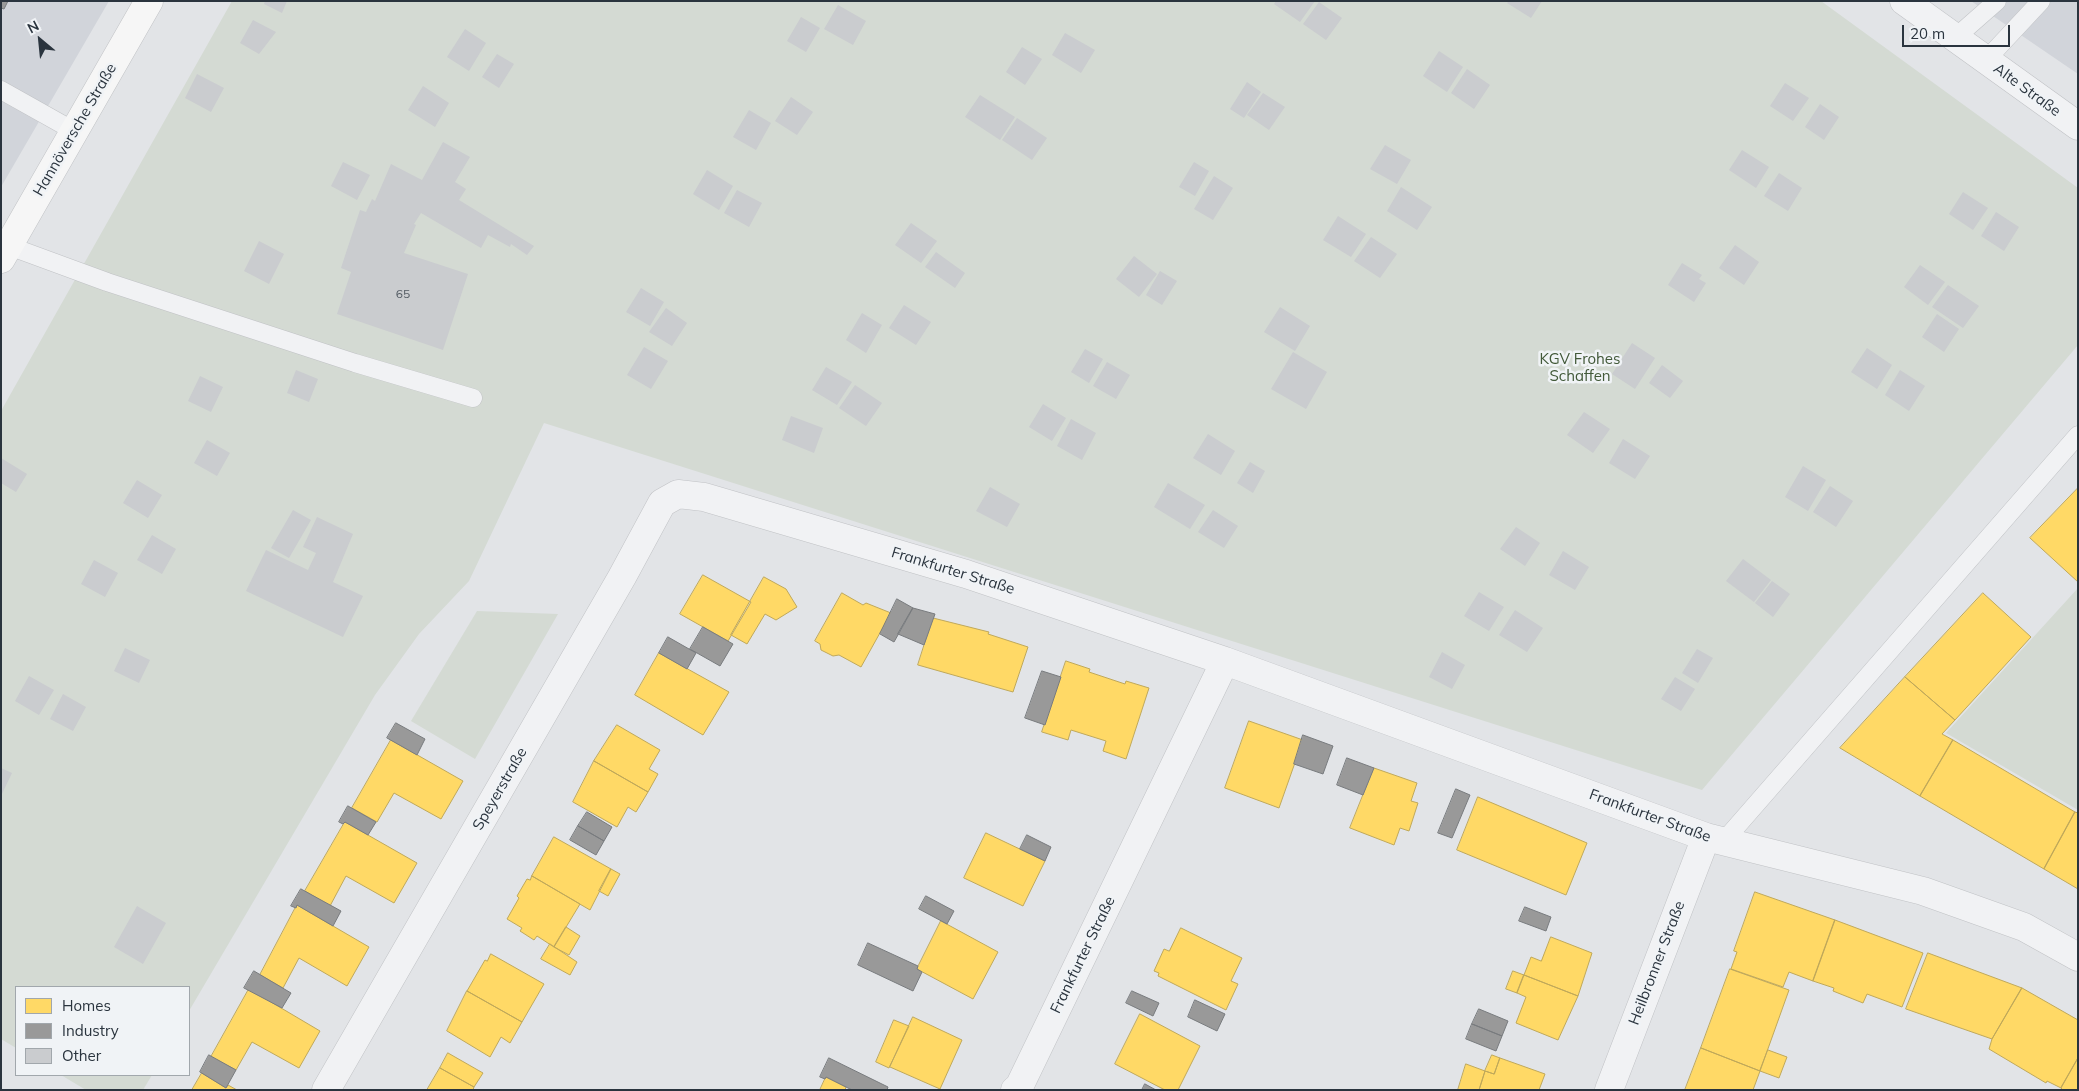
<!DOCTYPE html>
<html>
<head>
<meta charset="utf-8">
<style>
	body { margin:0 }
	#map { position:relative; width:2079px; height:1091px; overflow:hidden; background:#e2e4e7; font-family:Mulish,sans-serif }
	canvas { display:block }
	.frame { position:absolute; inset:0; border:2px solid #2a343e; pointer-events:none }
	.legend { position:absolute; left:15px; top:986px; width:175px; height:90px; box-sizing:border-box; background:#f0f3f6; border:1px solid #a1a7ac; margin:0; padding:6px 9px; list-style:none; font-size:15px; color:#2a343e }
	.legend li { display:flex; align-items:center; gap:10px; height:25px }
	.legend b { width:25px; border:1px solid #a1a7ac }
	.north { position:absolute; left:15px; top:15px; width:50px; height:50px; -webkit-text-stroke:4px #f0f3f6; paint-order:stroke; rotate:332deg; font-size:14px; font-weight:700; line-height:20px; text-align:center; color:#2a343e }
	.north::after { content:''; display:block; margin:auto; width:18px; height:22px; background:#2a343e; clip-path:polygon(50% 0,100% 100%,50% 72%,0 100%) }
	.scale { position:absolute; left:1902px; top:25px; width:108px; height:22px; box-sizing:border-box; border:2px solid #2a343e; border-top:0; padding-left:6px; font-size:15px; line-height:18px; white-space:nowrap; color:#2a343e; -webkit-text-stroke:4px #f0f3f6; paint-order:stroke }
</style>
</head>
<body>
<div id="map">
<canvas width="2079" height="1091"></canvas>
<div class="frame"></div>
<ul class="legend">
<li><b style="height:14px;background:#ffd966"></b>Homes</li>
<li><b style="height:14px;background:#999"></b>Industry</li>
<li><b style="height:14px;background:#cacccf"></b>Other</li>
</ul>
<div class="north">N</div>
<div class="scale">20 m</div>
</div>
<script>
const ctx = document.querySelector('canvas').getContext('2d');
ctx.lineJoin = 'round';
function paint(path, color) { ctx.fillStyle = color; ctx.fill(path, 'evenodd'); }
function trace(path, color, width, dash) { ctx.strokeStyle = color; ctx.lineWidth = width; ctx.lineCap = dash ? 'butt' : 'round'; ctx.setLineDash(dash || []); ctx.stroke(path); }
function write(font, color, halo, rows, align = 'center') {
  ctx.font = font + ' Mulish,sans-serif'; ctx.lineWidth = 5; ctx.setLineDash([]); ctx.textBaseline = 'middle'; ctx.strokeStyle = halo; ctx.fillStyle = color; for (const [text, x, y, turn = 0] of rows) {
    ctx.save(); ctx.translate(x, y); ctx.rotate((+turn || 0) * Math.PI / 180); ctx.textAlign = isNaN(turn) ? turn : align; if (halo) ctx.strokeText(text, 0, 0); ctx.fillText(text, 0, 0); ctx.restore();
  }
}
paint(new Path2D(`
	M1 1H109L1 187Z
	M1971 1H2078V74Z`), '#d1d4da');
paint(new Path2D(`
	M232 1H1821L2078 188V345L1702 790 544 423 469 581 419 634 375 695 189 1011V987H16V1048L1 1039V411Z
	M2078 588V810L1946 733Z
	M477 611 558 614 475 759 411 721Z
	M61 1075H152L143 1090H86Z`), '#d4dad3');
const homes = new Path2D(`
	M2078 488V582L2030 538Z
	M703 575 751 602 728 641 680 614Z
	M764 577 786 589 797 607 776 620 765 614 747 644 731 635Z
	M842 593 863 605 866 603 891 613 861 667 839 655 833 656 821 650 820 644 815 641Z
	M1983 593 2031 637 1955 720 1905 677Z
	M933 618 989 632 988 634 1028 647 1013 692 918 665Z
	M659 653 729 692 703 735 635 695Z
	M1066 661 1090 669 1089 672 1125 684 1126 681 1149 688 1126 759 1103 751 1106 741 1071 730 1068 740 1042 732Z
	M1905 677 1955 720 1942 734 1953 740 1920 796 1840 748Z
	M1249 721 1303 740 1279 808 1225 788Z
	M617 725 660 750 649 769 658 774 648 792 594 761Z
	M391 740 463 781 441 819 394 793 377 822 352 808Z
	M1953 740 2075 812 2044 869 1920 796Z
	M594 761 648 792 636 812 628 807 617 827 573 802Z
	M1374 768 1417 783 1411 801 1418 803 1409 831 1400 828 1394 845 1350 828Z
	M1478 797 1587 843 1566 895 1457 850Z
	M2075 812 2078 813V889L2044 869Z
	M345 822 417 863 394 903 346 876 330 906 305 891Z
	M986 833 1045 861 1023 906 964 878Z
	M554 837 611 869 590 910 532 876Z
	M611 869 620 874 608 896 599 891Z
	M532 876 580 904 554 947 537 936 534 940 520 931 522 928 507 919 519 898 517 896 527 879 530 880Z
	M1755 892 1835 920 1813 981 1789 972 1783 987 1731 969 1737 952 1734 951Z
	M297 905 369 947 347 986 299 958 283 988 260 975Z
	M1835 920 1923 953 1902 1007 1867 994 1863 1003 1833 991 1834 988 1813 981Z
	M941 921 998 952 973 999 917 969Z
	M566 927 580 936 569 955 554 947Z
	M1181 928 1242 958 1231 981 1238 984 1226 1010 1158 976 1159 973 1154 971 1164 949 1169 951Z
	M1551 937 1592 953 1578 996 1524 975 1531 957 1541 961Z
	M550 944 577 962 570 975 541 959Z
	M1928 953 2022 988 1992 1039 1906 1009Z
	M491 954 544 984 522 1022 467 991 485 960 487 961Z
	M1730 969 1789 990 1760 1071 1701 1048Z
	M1513 971 1524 975 1517 993 1506 989Z
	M1524 975 1578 996 1558 1040 1516 1023 1526 997 1517 993Z
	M2022 988 2078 1020V1058L2061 1088 2047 1081 2046 1083 1989 1049 1992 1039Z
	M249 989 320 1031 299 1068 252 1042 236 1070 211 1057Z
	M467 991 522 1022 510 1043 501 1037 490 1057 447 1031Z
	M1140 1014 1200 1046 1178 1090H1165L1115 1064Z
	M913 1017 962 1040 940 1089 890 1067Z
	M894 1020 909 1026 889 1068 876 1062Z
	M1701 1048 1760 1071 1753 1090H1685Z
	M1768 1050 1787 1057 1779 1078 1760 1071Z
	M448 1053 483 1073 474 1087 440 1068Z
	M1492 1055 1500 1058 1494 1074 1485 1071Z
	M1500 1058 1545 1074 1539 1090H1479L1485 1071 1494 1074Z
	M2078 1058V1090H2063L2061 1088Z
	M1466 1064 1485 1071 1479 1090H1458Z
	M440 1068 474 1087 473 1090H427Z
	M202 1073 226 1088 228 1085 237 1090H192Z
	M826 1077 846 1087 845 1090H820Z`);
paint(homes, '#ffd966');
trace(homes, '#bfa85a', 1);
const industry = new Path2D(`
	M1 1H8L4 9 1 8Z
	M897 599 913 608 894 642 880 634Z
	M913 608 935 614 924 645 898 634Z
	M703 627 733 644 720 666 690 649Z
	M668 637 696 653 687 669 659 653Z
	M1042 671 1061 677 1045 725 1025 718Z
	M396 723 425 739 417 755 387 738Z
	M1303 735 1333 746 1323 774 1294 764Z
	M1347 758 1374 768 1363 795 1337 785Z
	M1456 789 1470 795 1452 838 1438 833Z
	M348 806 376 822 368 835 345 822 343 824 339 822Z
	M587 812 612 827 604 841 578 826Z
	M578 826 604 841 596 855 570 840Z
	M1027 835 1051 847 1045 861 1020 849Z
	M301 889 341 911 333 926 297 905 296 908 291 906Z
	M926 896 954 911 947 924 919 909Z
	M1525 907 1551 917 1546 931 1519 921Z
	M868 943 918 966 917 969 922 972 913 991 858 965Z
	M254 971 291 993 282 1008 244 988Z
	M1132 991 1159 1003 1153 1016 1126 1003Z
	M1195 1000 1225 1014 1217 1031 1188 1017Z
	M1479 1009 1508 1021 1502 1036 1472 1024Z
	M1472 1024 1502 1036 1496 1051 1466 1039Z
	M209 1055 236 1070 226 1088 200 1072Z
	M829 1058 888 1087 887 1090H852L826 1077 825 1079 820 1077Z
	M1145 1084 1156 1090H1142Z`);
paint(industry, '#999');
trace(industry, '#787b7e', 1);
paint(new Path2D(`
	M265 1H287L282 13 264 4Z
	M1276 1H1315L1300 22 1274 4Z
	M1509 1H1542L1531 18 1507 3Z
	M1319 2 1342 18 1326 40 1303 24Z
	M838 5 866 21 853 45 824 29Z
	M801 17 820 28 806 52 787 41Z
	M253 20 276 32 259 54 240 43Z
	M465 29 486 43 469 71 447 57Z
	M1065 33 1095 50 1081 73 1052 55Z
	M1022 47 1042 59 1025 85 1006 72Z
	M1439 51 1463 67 1447 92 1423 76Z
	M497 54 514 64 499 88 482 77Z
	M1467 69 1490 85 1474 109 1451 93Z
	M197 74 224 88 211 112 185 98Z
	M1247 82 1261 92 1244 118 1230 109Z
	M1785 83 1809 98 1793 121 1770 106Z
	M423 86 449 103 435 127 408 110Z
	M1263 93 1285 107 1269 130 1247 115Z
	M980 95 1015 117 1000 140 965 117Z
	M791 97 813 112 797 135 775 121Z
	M1820 104 1839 117 1824 140 1805 127Z
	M749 110 771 123 756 150 733 137Z
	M1017 118 1047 138 1032 160 1002 140Z
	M443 142 470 157 455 182 466 189 459 200 534 246 527 255 511 244 510 247 488 235 481 248 421 213 414 224 416 225 404 253 468 274 443 350 337 314 351 272 341 268 360 210 366 212 372 199 375 201 391 164 422 180Z
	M1385 145 1411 160 1397 184 1370 169Z
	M1742 150 1769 167 1756 188 1729 170Z
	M343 162 370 175 357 200 331 186Z
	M1194 162 1209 171 1195 196 1179 187Z
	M707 170 733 186 719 210 693 194Z
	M1779 173 1802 188 1788 211 1764 196Z
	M1214 176 1233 188 1213 220 1194 209Z
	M1401 187 1432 207 1417 230 1387 211Z
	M737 190 762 203 749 227 724 213Z
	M1963 192 1988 208 1973 230 1949 214Z
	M1996 212 2019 227 2004 251 1981 236Z
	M1338 216 1366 234 1351 257 1323 240Z
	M911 223 937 241 921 263 895 245Z
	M1371 237 1397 254 1380 278 1354 261Z
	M259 241 284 254 269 284 244 271Z
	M1735 245 1759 262 1744 285 1719 268Z
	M936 252 965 273 955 288 925 267Z
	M1134 256 1157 274 1139 297 1116 279Z
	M1682 263 1702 275 1699 279 1706 283 1694 302 1668 285Z
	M1920 265 1945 282 1928 305 1904 287Z
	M1160 271 1177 281 1162 305 1146 295Z
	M1948 285 1979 306 1963 328 1932 307Z
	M641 288 664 302 650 326 626 312Z
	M904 305 931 322 916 345 889 328Z
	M1280 307 1310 326 1295 351 1264 332Z
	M666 308 687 323 672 346 649 332Z
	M862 313 882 325 866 353 846 340Z
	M1937 314 1959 329 1944 352 1922 337Z
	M1632 343 1655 358 1635 389 1612 374Z
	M644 347 668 361 651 389 627 375Z
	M1867 348 1892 365 1877 389 1851 372Z
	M1085 349 1103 359 1089 383 1071 372Z
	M1293 352 1327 372 1306 409 1271 389Z
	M1107 362 1130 375 1116 399 1093 386Z
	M1662 365 1683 381 1670 398 1649 383Z
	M826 367 852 382 837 405 812 390Z
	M296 370 318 379 309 402 287 393Z
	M1900 370 1925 386 1909 411 1885 395Z
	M200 376 223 387 211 412 188 401Z
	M855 385 882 403 866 426 839 408Z
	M1043 404 1066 418 1052 441 1029 427Z
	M1584 412 1610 429 1593 453 1567 435Z
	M791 416 823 428 814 453 782 440Z
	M1071 419 1096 433 1082 460 1057 446Z
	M1208 434 1235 451 1221 475 1193 458Z
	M1623 439 1650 456 1635 479 1609 463Z
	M207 440 230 453 217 476 194 463Z
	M1 458 27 474 16 492 1 483Z
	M1250 462 1265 471 1253 493 1237 483Z
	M1803 466 1826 480 1808 511 1785 497Z
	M137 480 162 495 148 518 123 503Z
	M1168 483 1205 505 1190 529 1154 507Z
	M1830 486 1853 501 1836 527 1813 512Z
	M990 487 1020 504 1007 527 976 511Z
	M293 510 311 520 289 558 271 548Z
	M1213 510 1238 526 1224 548 1198 532Z
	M317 517 353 534 333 582 363 596 343 637 246 591 266 550 308 570 316 553 303 547Z
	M1516 527 1540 543 1525 566 1500 549Z
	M152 535 176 549 162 574 137 560Z
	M1563 551 1589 567 1575 590 1549 575Z
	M1743 559 1771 580 1754 602 1726 581Z
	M94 560 118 573 105 597 81 584Z
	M1772 581 1790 594 1773 617 1755 603Z
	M1479 592 1504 607 1489 631 1464 616Z
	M1515 610 1543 628 1527 652 1499 635Z
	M125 648 150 660 139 683 114 671Z
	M1697 649 1713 658 1698 683 1682 673Z
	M1442 652 1465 665 1452 689 1429 677Z
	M29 676 54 690 39 715 15 701Z
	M1675 677 1695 689 1681 711 1661 699Z
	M63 694 86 707 73 731 50 719Z
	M1 768 12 773 1 796Z
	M137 906 166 923 143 964 114 947Z`), '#cacccf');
const service = new Path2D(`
	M1955 38 1997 1
	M1986 60 2041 1
	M1 90 74 131
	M9 246 107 282 355 363 473 398
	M1723 842 2078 435`);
const minor = new Path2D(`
	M1904 1 2078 126
	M326 1090 622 577 662 503 678 494 704 497 966 574 1225 661 1706 837 1923 891 2024 927 2078 957
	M1015 1090 1019 1087 1225 661
	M1609 1090 1706 837`);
const secondary = new Path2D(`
	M1 259 149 1`);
trace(service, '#c0c2c5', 19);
trace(minor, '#c0c2c5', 29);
trace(secondary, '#c0c2c5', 29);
trace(service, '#f1f2f4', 18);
trace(minor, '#f1f2f4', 28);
trace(secondary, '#f6f6f6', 28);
write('12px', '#535b63', null, [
	["65",403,294]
]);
write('15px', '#2a343e', '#f0f3f6', [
	["Alte Straße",2027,90,36],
	["Hannöversche Straße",75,130,-60],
	["Frankfurter Straße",953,571,17],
	["Speyerstraße",500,789,-60],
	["Frankfurter Straße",1650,816,20],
	["Frankfurter Straße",1083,955,-64],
	["Heilbronner Straße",1657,963,-69]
]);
write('15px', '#425939', '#f0f3f6', [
	["KGV Frohes",1580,359],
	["Schaffen",1580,376]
]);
</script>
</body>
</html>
